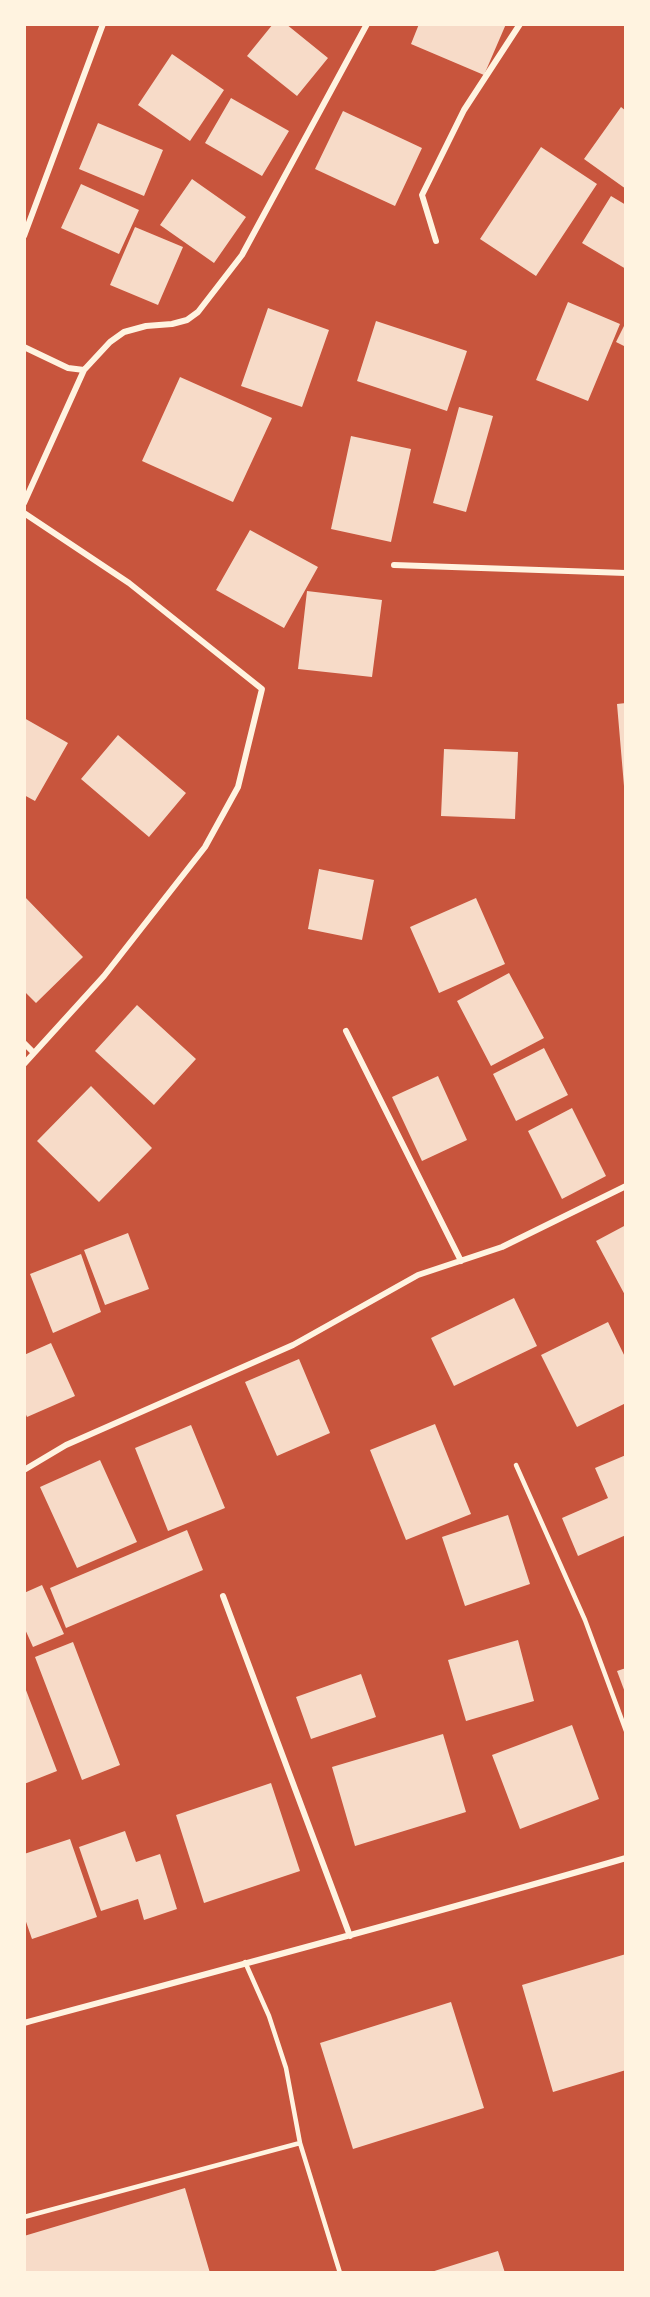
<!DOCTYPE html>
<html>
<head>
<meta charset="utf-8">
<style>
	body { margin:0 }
	#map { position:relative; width:650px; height:2297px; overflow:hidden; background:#c8553d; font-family:"Open Sans",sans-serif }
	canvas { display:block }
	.frame { position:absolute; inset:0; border:26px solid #fff3e0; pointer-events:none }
</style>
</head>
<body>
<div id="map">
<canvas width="650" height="2297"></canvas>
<div class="frame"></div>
</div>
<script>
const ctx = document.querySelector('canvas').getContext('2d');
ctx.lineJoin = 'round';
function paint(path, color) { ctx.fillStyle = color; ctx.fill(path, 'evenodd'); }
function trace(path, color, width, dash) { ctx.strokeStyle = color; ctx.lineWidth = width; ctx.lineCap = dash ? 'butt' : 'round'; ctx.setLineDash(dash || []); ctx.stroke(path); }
paint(new Path2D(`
	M273 24H286L328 58 297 96 247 56Z
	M419 24H506L484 75 411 44Z
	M172 54 224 90 190 141 138 105Z
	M231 98 289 131 262 176 205 143Z
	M621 107 626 111V189L584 159Z
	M343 111 422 148 395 206 315 169Z
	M98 123 163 150 144 196 79 169Z
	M541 147 597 184 536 276 480 239Z
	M192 179 246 217 214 263 160 225Z
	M81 184 139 210 119 254 61 228Z
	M611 196 626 205V269L582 243Z
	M135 227 183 247 158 305 110 285Z
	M568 302 620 324 588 401 536 380Z
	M268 308 329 330 302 407 241 386Z
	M376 321 467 351 447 411 357 381Z
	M626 322V347L616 342Z
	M180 377 272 418 233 502 142 461Z
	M459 407 493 416 466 512 433 503Z
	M351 436 411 449 391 542 331 529Z
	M250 530 318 567 284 628 216 590Z
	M307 591 382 600 372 677 298 669Z
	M626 703V786H624L617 704Z
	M24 718 68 743 35 801 24 795Z
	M118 735 186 793 149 837 81 779Z
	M444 749 518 752 515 819 441 816Z
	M319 869 374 880 362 940 308 929Z
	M24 896 83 957 36 1003 24 991Z
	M476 898 505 964 439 993 410 927Z
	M509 973 544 1038 491 1066 457 1001Z
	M137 1005 196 1059 154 1105 95 1051Z
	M544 1048 568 1095 516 1121 493 1074Z
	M438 1076 467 1140 422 1161 392 1097Z
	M91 1086 152 1148 99 1202 37 1141Z
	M572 1108 606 1176 562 1199 528 1131Z
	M626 1225V1297L596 1241Z
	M128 1233 149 1289 105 1305 84 1250Z
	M81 1254 101 1312 53 1333 30 1274Z
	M514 1298 537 1346 454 1386 431 1338Z
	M608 1322 626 1359V1403L577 1427 541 1355Z
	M51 1343 75 1396 27 1417 24 1410V1355Z
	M299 1359 330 1433 277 1456 245 1382Z
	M435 1424 471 1514 406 1540 370 1450Z
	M191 1425 225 1508 168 1531 135 1448Z
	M626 1455V1535L578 1556 562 1518 608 1498 595 1468Z
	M100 1460 137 1542 77 1568 40 1487Z
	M508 1515 530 1584 465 1606 442 1537Z
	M187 1530 203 1570 66 1628 50 1588Z
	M42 1585 64 1634 33 1647 24 1627V1593Z
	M518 1640 534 1701 466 1721 448 1660Z
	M73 1642 120 1765 82 1780 35 1657Z
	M626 1668V1695L617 1671Z
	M361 1674 376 1717 311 1739 296 1697Z
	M24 1685 57 1771 24 1784Z
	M572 1725 599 1799 520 1829 492 1755Z
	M443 1734 466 1812 355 1846 332 1767Z
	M271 1783 300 1871 204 1903 176 1815Z
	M125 1831 136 1862 160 1854 177 1909 144 1920 138 1899 101 1911 79 1847Z
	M70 1839 97 1917 32 1939 24 1916V1854Z
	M626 1954V2070L553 2092 522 1985Z
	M451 2002 484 2108 353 2149 320 2043Z
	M185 2188 210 2273H24V2236Z
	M498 2251 505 2273H428Z`), '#f7dbc8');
trace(new Path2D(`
	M516 1465 585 1620 626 1731
	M245 1962 269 2016 286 2068 300 2143 340 2273
	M24 2217 300 2143`), '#fff3e0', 4.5);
trace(new Path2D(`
	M24 236 103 24
	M436 241 422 195 464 110 520 24
	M24 347 68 368 84 370 24 503
	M84 370 110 342 124 332 146 326 172 324 187 320 198 312 242 255 367 24
	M24 513 129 583 262 689 238 787 205 847 104 976 24 1064
	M394 565 626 573
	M346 1031 461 1261
	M24 1043 34 1053
	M24 1470 66 1445 293 1345 418 1275 502 1247 626 1186
	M223 1596 350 1936
	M24 2023C225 1969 426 1916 626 1858`), '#fff3e0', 6);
</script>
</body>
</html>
